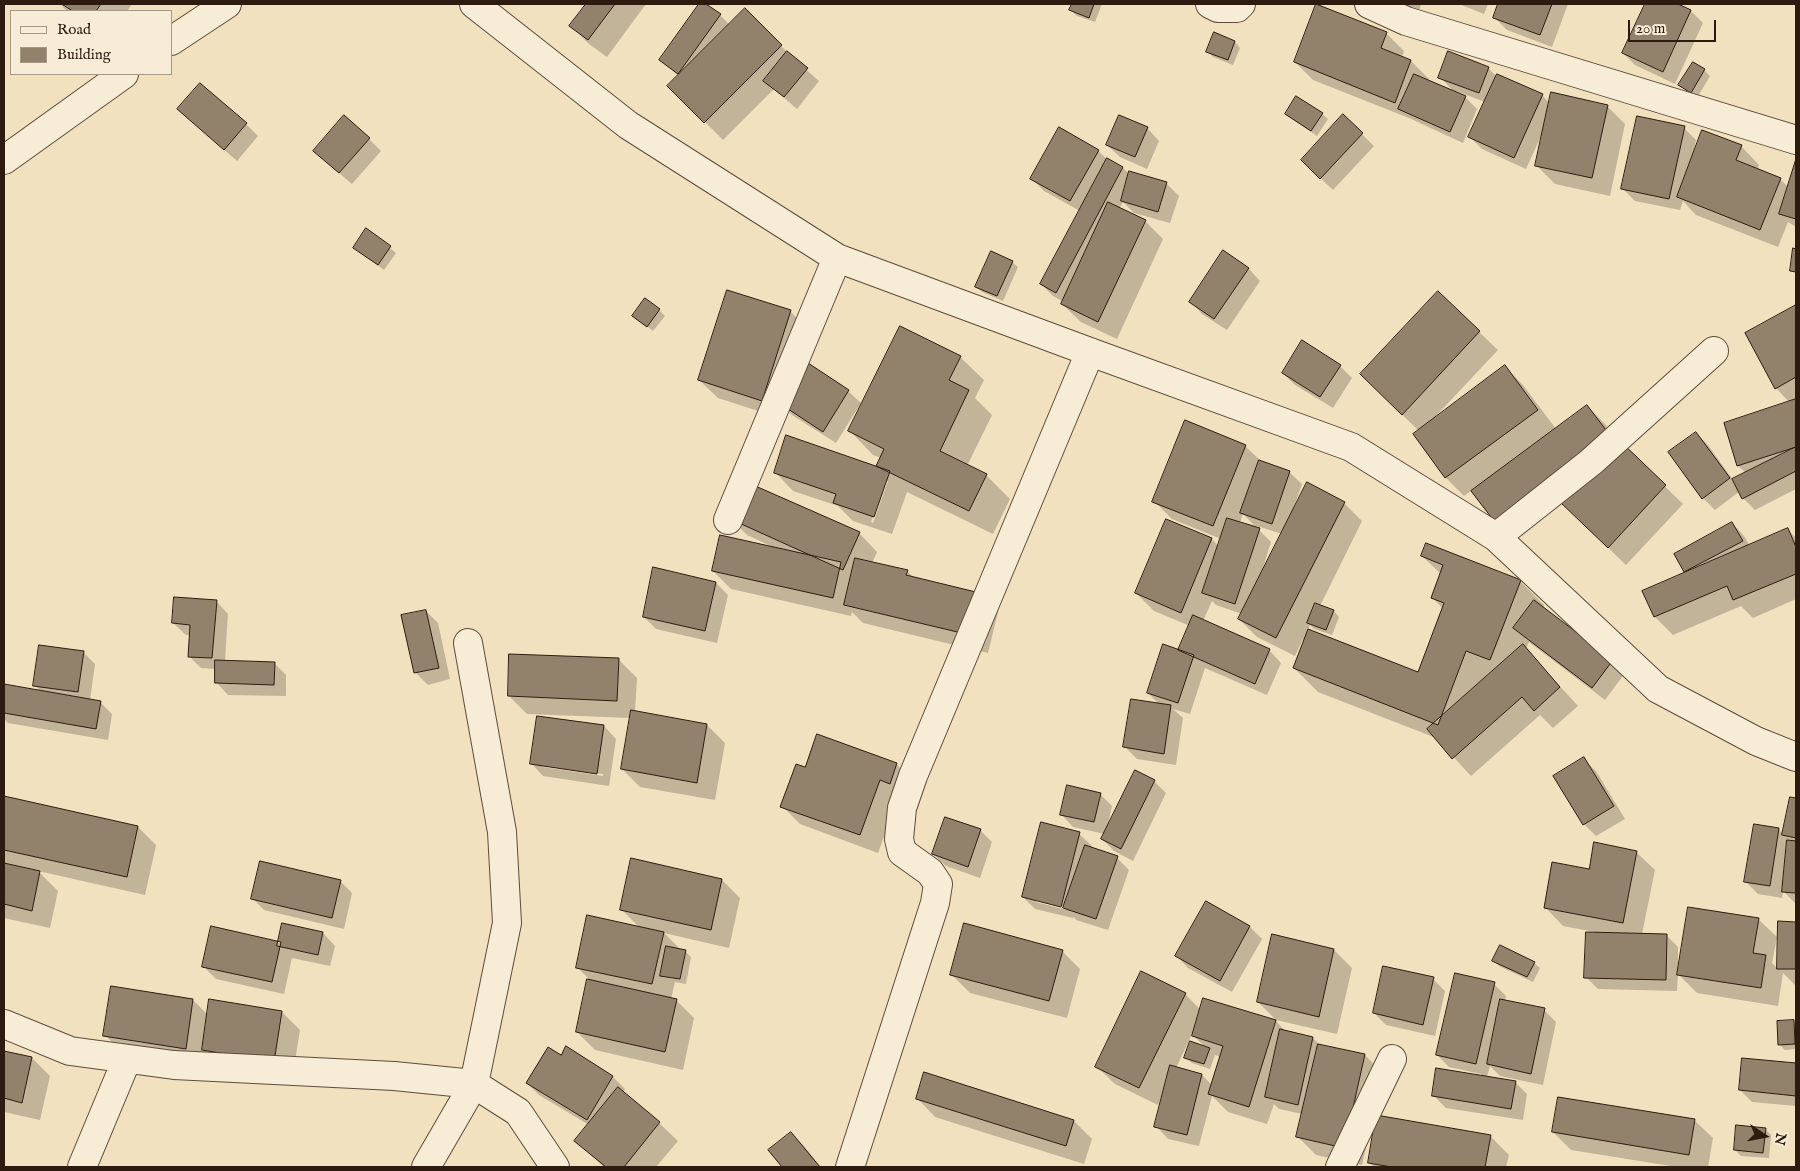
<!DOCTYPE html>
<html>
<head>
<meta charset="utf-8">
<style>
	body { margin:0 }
	#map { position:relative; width:1800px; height:1171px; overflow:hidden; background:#f2e1bf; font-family:"IM FELL English",serif }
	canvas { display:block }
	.frame { position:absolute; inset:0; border:5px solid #2d1b10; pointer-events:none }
	.legend { position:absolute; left:10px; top:10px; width:162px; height:65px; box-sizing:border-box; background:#f7ecd5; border:1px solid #a69886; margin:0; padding:6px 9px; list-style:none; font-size:15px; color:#2d1b10 }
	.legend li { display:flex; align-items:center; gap:10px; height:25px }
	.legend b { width:25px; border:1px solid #a69886 }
	.north { position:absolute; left:1740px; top:1111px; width:50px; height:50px; -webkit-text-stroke:4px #f7ecd5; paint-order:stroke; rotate:101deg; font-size:14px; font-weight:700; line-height:20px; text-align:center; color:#2d1b10 }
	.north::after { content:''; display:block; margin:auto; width:18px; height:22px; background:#2d1b10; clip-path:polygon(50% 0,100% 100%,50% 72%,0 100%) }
	.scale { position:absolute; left:1628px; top:20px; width:88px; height:22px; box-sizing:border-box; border:2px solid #2d1b10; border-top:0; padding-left:6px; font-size:15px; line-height:18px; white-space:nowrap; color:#2d1b10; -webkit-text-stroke:4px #f7ecd5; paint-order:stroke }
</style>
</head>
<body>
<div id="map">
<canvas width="1800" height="1171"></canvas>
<div class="frame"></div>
<ul class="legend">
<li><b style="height:6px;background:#f7ecd5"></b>Road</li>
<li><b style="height:14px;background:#93826b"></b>Building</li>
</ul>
<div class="north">N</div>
<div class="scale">20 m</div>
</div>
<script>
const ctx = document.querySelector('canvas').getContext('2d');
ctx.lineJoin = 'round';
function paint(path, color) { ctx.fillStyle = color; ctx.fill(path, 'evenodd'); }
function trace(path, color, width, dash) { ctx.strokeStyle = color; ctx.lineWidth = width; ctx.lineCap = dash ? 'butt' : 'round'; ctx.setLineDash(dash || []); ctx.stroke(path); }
paint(new Path2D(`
	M60 4H132L127 11H67Z
	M588 4H646L607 57 589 44 571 26Z
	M700 4H704L720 15 730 25 745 10 794 59 819 81 797 109 774 89 723 140 669 86 679 76 660 60Z
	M1073 4H1102L1095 22 1077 16 1071 10Z
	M1349 4H1421L1415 25Z
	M1459 4H1488L1484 14Z
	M1500 4H1568L1552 47 1507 30 1495 18Z
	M1646 4H1675L1691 11 1703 23 1675 84 1635 65 1623 53Z
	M1386 33 1404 51 1402 57 1411 61 1429 79 1428 81 1465 97 1477 109 1463 143 1409 118 1313 80 1295 62Z
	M1235 42 1240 48 1233 65 1213 57 1208 51Z
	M1488 68 1497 77 1542 95 1550 104 1607 106 1625 124 1610 196 1555 184 1536 165 1542 134 1526 169 1482 149 1470 137 1485 102 1456 91 1455 93 1440 77Z
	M1704 70 1710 76 1697 98 1680 85Z
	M1286 113 1322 114 1328 119 1317 136 1292 119Z
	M1343 116 1374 146 1333 190 1314 172Z
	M191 121 246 124 258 136 237 161Z
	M1147 128 1159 141 1147 169 1120 157 1107 145Z
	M1684 128 1696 140 1693 154 1741 146 1759 165 1757 170 1780 179 1788 187 1796 163V227L1788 222 1778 247 1696 215 1683 201 1680 210 1635 201 1623 189Z
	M369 139 381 151 352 184 327 163Z
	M1098 151 1108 160 1123 168 1130 175 1166 183 1179 196 1170 223 1134 213 1123 202 1119 209 1145 221 1163 239 1117 339 1081 322 1062 304 1064 302 1053 296 1041 284 1080 211 1044 191 1032 179Z
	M367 230 396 253 384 270 354 248Z
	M1012 262 1018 267 1003 301 982 292 976 286Z
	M1248 268 1260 281 1227 330 1202 314 1190 301Z
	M1438 293 1498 350 1434 418 1435 419 1505 367 1523 385 1556 429 1587 406 1605 424 1617 440 1683 504 1626 565 1561 502 1513 538 1494 520 1472 490 1464 496 1446 478 1415 434 1419 431 1379 392Z
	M1796 307V489L1755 510 1743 498 1740 491 1715 510 1703 498 1696 433 1708 445 1733 480 1746 473 1738 466 1725 424 1790 403 1776 388 1747 334Z
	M659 310 665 316 653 331 634 316Z
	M790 311 808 330 806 363 848 391 861 403 836 443 792 415 784 406 780 418 718 398 699 380Z
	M960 357 984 380 975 398 992 415 967 466 986 475 1010 499 993 534 907 492 892 534 853 521 838 506 793 491 775 472 876 468 881 458 873 455 850 431ZM885 481H888L873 523 871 522Z
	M1340 366 1352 378 1333 408 1295 385 1283 373Z
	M1245 446 1262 462 1289 472 1302 484 1294 507 1344 503 1362 521 1320 606 1334 611 1339 617 1332 635 1314 629 1310 625 1308 630 1418 673 1443 609 1432 597 1441 574 1422 556 1520 581 1544 605 1543 608 1625 673 1605 700 1529 642 1526 649 1578 706 1553 728 1540 715 1471 776 1436 738 1318 692 1294 668 1305 640 1303 639 1295 656 1257 637 1239 619 1242 614 1216 605 1212 601 1203 621 1269 650 1281 663 1267 695 1205 668 1190 714 1173 709 1183 718 1176 765 1137 759 1125 747 1160 705 1148 693 1179 651 1190 626 1154 611 1136 593 1167 521 1212 539 1219 547 1221 539 1172 519 1154 501ZM1243 514 1254 525 1282 534 1263 571H1262L1271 542 1259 530 1240 523Z
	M729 517 859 533 877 552 872 563 907 571 914 578 980 594 998 612 988 653 863 623 852 612 851 616 731 589 713 571 773 547 747 535Z
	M1732 523 1744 536 1750 546 1788 530 1796 538V599L1753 618 1741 606 1673 635 1655 617 1644 591 1686 573 1675 554Z
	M716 583 728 595 717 643 656 629 644 617Z
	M216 601 228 614 225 661 274 663 286 675V696L228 695 216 682V669L201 668 189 656 191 635H186L173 623Z
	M426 611 438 623 450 679 428 685 415 672Z
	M83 652 95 664 90 700 100 702 112 714 108 740 8 723 4 719V685L41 692 35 685Z
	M618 659 637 678 635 712 707 725 725 743 715 800 640 787 622 769 631 718 527 714 509 696Z
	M538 717 604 726 616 739 609 786 543 776 531 763ZM543 765 603 774V776L543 767Z
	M1583 759 1596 771 1625 819 1596 836 1584 824Z
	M896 764 915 782 898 798 878 853 800 824 782 806 806 769Z
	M1154 781 1166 793 1133 861 1114 851 1102 839 1105 834 1073 827 1061 814 1100 794 1112 806 1108 824Z
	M4 797 138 827 156 845 145 895 38 871 58 891 50 928 4 918Z
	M1791 798 1796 799V904L1783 891 1782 898 1758 894 1746 882 1778 829 1784 834Z
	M980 830 992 842 980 878 946 866 933 854Z
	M1079 834 1092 846 1091 849 1117 858 1129 870 1108 930 1076 920 1074 917 1073 918 1035 909 1023 897ZM1036 900 1067 907V910L1036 902Z
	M1636 852 1655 870 1642 934 1666 935 1678 947V968L1758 919 1777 937 1772 963 1778 969 1780 923H1796V986L1783 973 1778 1006 1697 993 1678 974 1677 991 1598 989 1586 977 1595 932 1563 926 1545 907 1590 870Z
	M722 880 740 898 729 948 664 933 681 950 685 951 691 957 686 984 675 982 671 999 676 1000 694 1018 683 1070 595 1050 577 1032 589 979 577 967 639 927 621 909Z
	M340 881 352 893 344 929 264 910 252 898Z
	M1206 902 1250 927 1262 939 1232 992 1188 968 1176 955Z
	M323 933 335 946 330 966 292 958 284 994 216 979 203 966 279 943Z
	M1334 950 1352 968 1337 1034 1276 1020 1258 1002Z
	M1062 951 1080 969 1067 1018 970 993 952 975Z
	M1493 960 1534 963 1540 968 1533 982 1499 966Z
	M1433 979 1445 991 1435 1036 1386 1025 1374 1013Z
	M1494 984 1506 996 1505 1001 1544 1010 1556 1022 1543 1085 1500 1076 1490 1066 1487 1077 1515 1082 1527 1094 1523 1120 1446 1108 1434 1096 1481 1076V1074L1449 1067 1437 1055Z
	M1185 994 1201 1010 1276 1021 1286 1032 1313 1038 1320 1045 1365 1055 1383 1074 1362 1165 1316 1155 1298 1137 1303 1114 1279 1109 1274 1104 1267 1124 1228 1112 1212 1096 1199 1146 1168 1139 1156 1126 1162 1096 1158 1105 1115 1084 1096 1066ZM1192 1034 1206 1048 1186 1058 1192 1063 1210 1069 1215 1055 1221 1057 1212 1085 1202 1075 1176 1068Z
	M193 1000 208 1015 282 1012 300 1030 292 1080 221 1068 206 1053 204 1066 123 1053 105 1035Z
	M1793 1021 1796 1024V1049L1785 1050 1779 1044Z
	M566 1048 613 1077 625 1089 623 1092 659 1123 678 1141 656 1167H604L576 1141 589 1125 539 1095 527 1083 561 1057Z
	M4 1052 32 1058 50 1076 40 1120 4 1112Z
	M1743 1059 1796 1064V1106L1752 1102 1740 1090Z
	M917 1098 1074 1121 1092 1139 1084 1164 935 1117Z
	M1694 1120 1713 1138 1708 1167H1677L1571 1150 1553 1132Z
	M1765 1129 1771 1135 1769 1158 1741 1156 1735 1150Z
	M791 1133 803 1145 821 1167H783L770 1150Z
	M1490 1136 1509 1155 1506 1167H1374L1369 1162Z`), '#0003');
const building = new Path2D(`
	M62 4H101L96 11H73Z
	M586 4H615L588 40 569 26Z
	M699 4H706L721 14 678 74 659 60Z
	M1072 4H1094L1089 18 1069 10Z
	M1316 4 1387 32 1381 48 1411 60 1395 103 1294 62Z
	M1498 4H1552L1540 35 1493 18Z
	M1645 4H1678L1691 10 1663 72 1622 53Z
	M745 8 782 45 704 123 667 86Z
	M1214 32 1235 41 1228 60 1206 52Z
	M787 51 808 68 784 97 763 81Z
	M1448 51 1489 67 1479 93 1438 78Z
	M1693 62 1705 69 1691 93 1678 85Z
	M1414 74 1466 96 1450 132 1398 109Z
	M1497 74 1543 94 1514 158 1468 137Z
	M200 83 247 123 224 150 177 109Z
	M1551 92 1608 105 1592 178 1535 166Z
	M1296 96 1323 113 1311 131 1285 114Z
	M1343 114 1363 133 1320 179 1301 160Z
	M344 115 370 138 339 173 313 151Z
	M1119 115 1148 127 1135 157 1106 145Z
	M1637 116 1685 126 1669 199 1621 189Z
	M1059 127 1099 150 1070 201 1030 179Z
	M1702 130 1742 145 1736 160 1781 178 1760 230 1677 197Z
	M1107 158 1123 167 1056 293 1040 284Z
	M1796 159V219L1779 214Z
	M1129 171 1167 182 1158 212 1121 201Z
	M1108 202 1146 220 1098 322 1061 304Z
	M366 228 391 246 378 265 353 248Z
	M1793 248 1796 249V272L1790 271Z
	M1223 250 1249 268 1214 319 1189 302Z
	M991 251 1013 261 997 296 975 287Z
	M727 290 791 310 762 401 698 380Z
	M1438 291 1480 331 1402 415 1360 374Z
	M645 298 660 309 647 327 632 316Z
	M1796 305V377L1775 389 1745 333Z
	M900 326 961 356 949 380 969 390 940 451 987 474 969 511 876 466 884 449 848 431Z
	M1302 340 1341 365 1320 397 1282 373Z
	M805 361 849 390 823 432 779 403Z
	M1505 365 1538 410 1445 478 1413 434Z
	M1796 399V447L1737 466 1724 423Z
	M1587 405 1609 434 1494 521 1471 491Z
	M1185 420 1246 445 1213 526 1152 502Z
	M1696 432 1730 478 1702 499 1668 452Z
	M786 435 890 471 874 517 833 503 836 494 774 473Z
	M1617 438 1666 485 1608 548 1559 501Z
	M1796 447V471L1742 499 1732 479Z
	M1259 460 1290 471 1272 524 1240 513Z
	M744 481 860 532 843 570 728 518Z
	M1307 482 1345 502 1276 638 1238 619Z
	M1227 518 1260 528 1235 604 1202 593Z
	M1166 519 1212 538 1181 613 1135 593Z
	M1732 522 1743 541 1684 572 1674 554Z
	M1788 528 1796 547V574L1733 600 1727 586 1654 617 1642 591Z
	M720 535 841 562 833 598 712 571Z
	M1426 543 1521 580 1490 660 1466 651 1438 725 1293 668 1308 629 1418 672 1444 603 1431 598 1443 565 1421 556Z
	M855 558 908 570 906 575 980 593 970 635 844 605Z
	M653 567 716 582 705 631 643 617Z
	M174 597 217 600 212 658 188 657 190 625 172 623Z
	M1534 600 1613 660 1592 688 1513 628Z
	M1315 603 1334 610 1326 630 1307 623Z
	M426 610 439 668 414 673 401 615Z
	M1193 615 1270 649 1255 684 1178 650Z
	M1163 644 1194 655 1178 703 1147 693Z
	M1523 644 1560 687 1534 711 1522 697 1452 759 1427 729Z
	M39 645 84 651 78 692 33 686Z
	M509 654 619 658 617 701 508 696Z
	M215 660 275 662 274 685 215 683Z
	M4 684 101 701 96 729 4 713Z
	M1131 699 1171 705 1164 754 1123 747Z
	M631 710 707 724 697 783 621 769Z
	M537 716 604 725 597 774 530 764Z
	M817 734 897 763 890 784 880 780 860 835 780 807 796 764 805 767Z
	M1584 757 1614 806 1583 825 1553 776Z
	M1135 770 1155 780 1121 849 1101 839Z
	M1067 785 1101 793 1094 822 1060 815Z
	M4 796 138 826 127 877 4 850Z
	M1790 797 1796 798V838L1782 835Z
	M945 817 981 829 968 867 932 854Z
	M1041 822 1080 832 1061 907 1022 897Z
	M1754 824 1779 828 1770 886 1744 882Z
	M1787 840 1796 841V893L1782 892Z
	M1594 842 1637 851 1623 923 1544 908 1552 862 1589 869Z
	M1085 845 1118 856 1096 919 1063 908Z
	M631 858 722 879 711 930 620 910Z
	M260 861 341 880 332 918 251 899Z
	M4 863 40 871 32 911 4 904Z
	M1206 901 1250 926 1220 981 1175 956Z
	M1688 907 1759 918 1753 953 1766 955 1761 988 1677 975Z
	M587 915 664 932 652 984 576 968Z
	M1778 921 1796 922V969H1777Z
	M282 923 323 932 318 955 277 946Z
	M964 923 1063 950 1049 1001 950 975Z
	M211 926 281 942 272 982 202 967Z
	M1586 932 1667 934 1666 980 1584 978Z
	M1272 934 1334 949 1319 1017 1257 1002Z
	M1500 945 1535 962 1527 977 1492 961Z
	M666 946 686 950 680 979 660 976Z
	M1383 966 1434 977 1423 1025 1373 1013Z
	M1141 971 1186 993 1139 1088 1095 1067Z
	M1455 973 1495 982 1476 1064 1436 1055Z
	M587 979 677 999 665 1052 576 1032Z
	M111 986 193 999 186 1049 103 1036Z
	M1203 998 1276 1020 1249 1107 1208 1094 1223 1046 1192 1036Z
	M209 999 282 1011 274 1062 202 1050Z
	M1500 999 1545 1008 1531 1074 1487 1064Z
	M1794 1020 1795 1044 1778 1045 1777 1021Z
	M1280 1029 1313 1037 1298 1105 1265 1097Z
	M1190 1041 1210 1048 1204 1064 1184 1058Z
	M1318 1044 1365 1054 1344 1148 1296 1137Z
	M566 1046 613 1076 587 1120 526 1083 548 1047 561 1055Z
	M4 1051 32 1057 22 1103 4 1098Z
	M1742 1058 1796 1063V1096L1739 1090Z
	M1170 1065 1202 1074 1187 1135 1154 1127Z
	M1436 1068 1516 1081 1511 1109 1432 1096Z
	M924 1072 1074 1120 1066 1146 916 1099Z
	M618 1087 660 1122 624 1167H606L574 1141Z
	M1558 1097 1695 1119 1689 1155 1552 1132Z
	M1376 1115 1491 1135 1485 1167H1392L1368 1163Z
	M1736 1125 1766 1128 1763 1153 1734 1150Z
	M791 1132 820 1167H782L768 1150Z`);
paint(building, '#93826b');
trace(building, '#2d1b10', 1);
const street = new Path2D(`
	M474 4 628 125 837 258 1090 352 1351 447 1496 537 1658 689 1756 741 1796 757
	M1210 4 1218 8H1237L1241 4
	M1369 4 1406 21 1796 140
	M171 41 227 4
	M4 160 124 74
	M728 520 837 258
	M1496 537 1591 462 1714 351
	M4 1024 70 1051 174 1065 394 1076 474 1084 518 1112 555 1167
	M82 1167 127 1059
	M426 1167 474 1084 507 923 502 832 468 643
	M850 1167 935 903 938 884 930 872 902 852 899 839 902 808 913 776 1090 352
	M1340 1167 1392 1059`);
trace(street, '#5e4c3c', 30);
trace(street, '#f7ecd5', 28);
</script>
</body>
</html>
